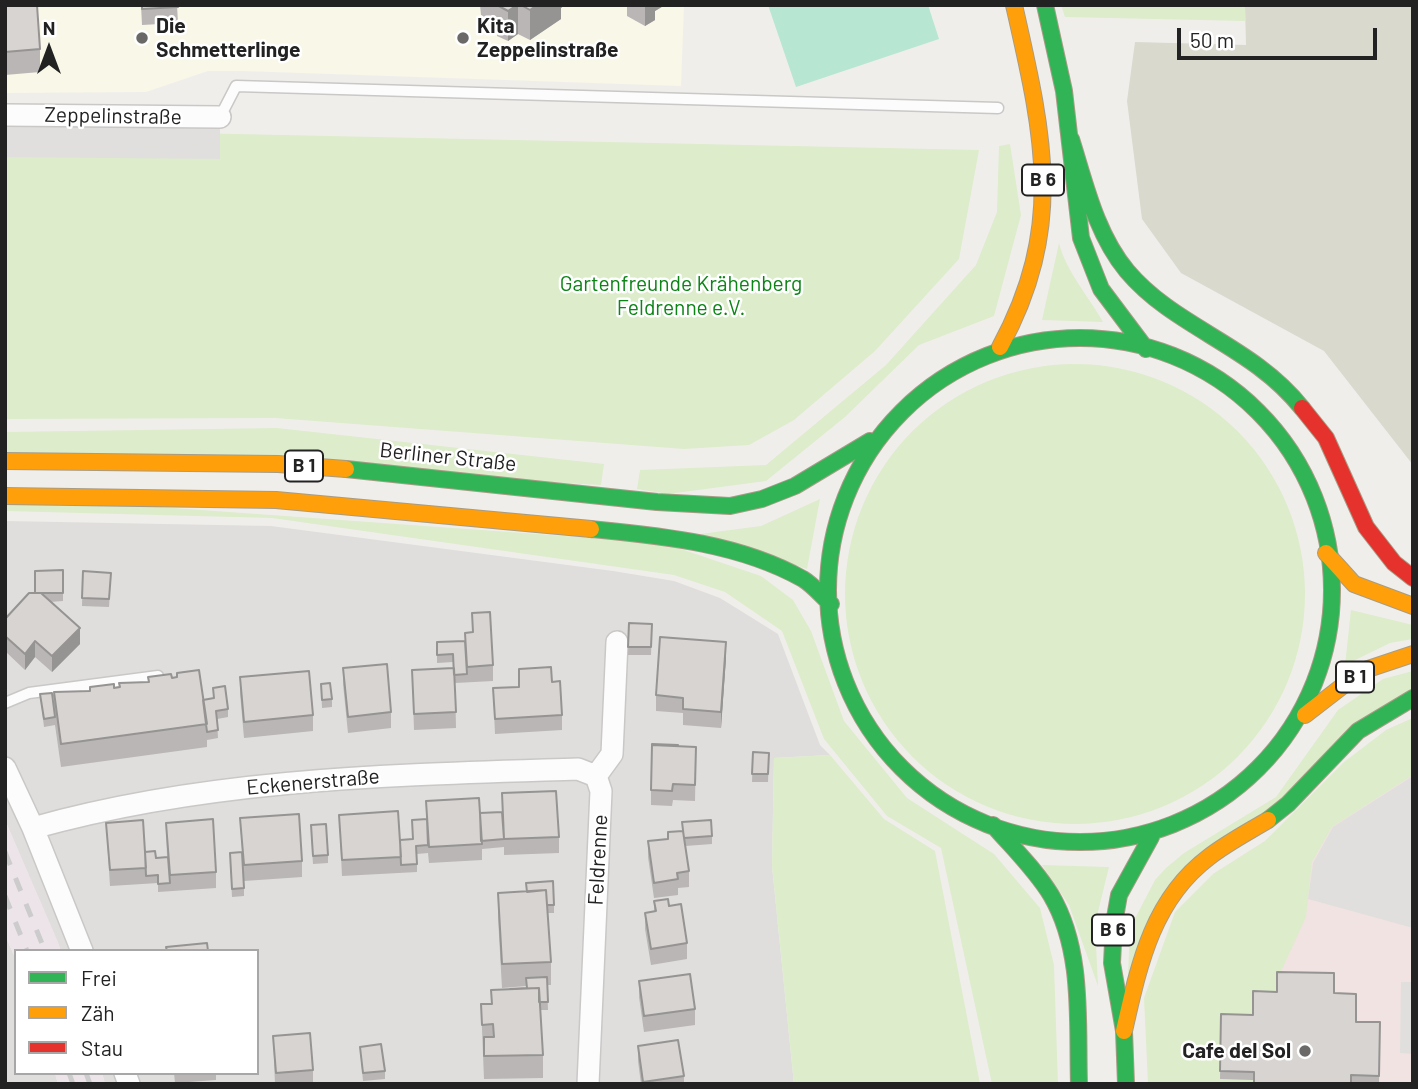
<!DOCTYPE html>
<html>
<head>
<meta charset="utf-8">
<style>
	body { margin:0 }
	#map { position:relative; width:1418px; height:1089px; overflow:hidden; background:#f0eeeb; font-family:Barlow,sans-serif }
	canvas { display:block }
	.frame { position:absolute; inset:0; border:7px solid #222; pointer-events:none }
	.legend { position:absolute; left:14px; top:949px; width:245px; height:126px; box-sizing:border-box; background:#fff; border:2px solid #a7a7a7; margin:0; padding:9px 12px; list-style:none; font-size:21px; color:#222 }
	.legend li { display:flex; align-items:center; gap:14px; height:35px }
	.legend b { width:35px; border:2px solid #a7a7a7 }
	.north { position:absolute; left:14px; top:14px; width:70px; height:70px; -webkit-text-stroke:5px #fff; paint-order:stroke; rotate:0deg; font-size:19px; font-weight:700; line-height:28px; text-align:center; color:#222 }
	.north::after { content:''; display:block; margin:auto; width:24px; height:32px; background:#222; clip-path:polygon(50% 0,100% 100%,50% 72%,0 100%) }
	.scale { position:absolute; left:1177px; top:28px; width:200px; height:32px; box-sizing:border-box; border:4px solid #222; border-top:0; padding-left:9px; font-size:21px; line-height:24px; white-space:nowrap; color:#222; -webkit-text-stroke:5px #fff; paint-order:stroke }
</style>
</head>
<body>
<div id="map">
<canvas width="1418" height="1089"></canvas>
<div class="frame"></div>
<ul class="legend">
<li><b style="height:9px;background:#30b455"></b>Frei</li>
<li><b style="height:9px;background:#ff9f0a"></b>Zäh</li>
<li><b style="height:9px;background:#e5322d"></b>Stau</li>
</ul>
<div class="north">N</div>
<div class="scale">50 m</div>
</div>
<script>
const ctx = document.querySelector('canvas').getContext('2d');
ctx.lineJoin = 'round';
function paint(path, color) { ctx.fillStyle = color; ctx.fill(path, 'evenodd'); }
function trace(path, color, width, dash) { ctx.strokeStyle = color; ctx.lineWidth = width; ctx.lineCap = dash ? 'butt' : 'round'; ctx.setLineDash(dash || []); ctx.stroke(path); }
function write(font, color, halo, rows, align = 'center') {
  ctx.font = font + ' Barlow,sans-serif'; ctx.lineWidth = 5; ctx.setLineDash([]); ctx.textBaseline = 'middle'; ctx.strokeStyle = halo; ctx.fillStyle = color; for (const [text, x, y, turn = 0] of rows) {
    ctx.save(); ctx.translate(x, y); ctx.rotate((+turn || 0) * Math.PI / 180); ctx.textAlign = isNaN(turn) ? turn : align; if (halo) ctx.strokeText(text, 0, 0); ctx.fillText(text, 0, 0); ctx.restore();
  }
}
paint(new Path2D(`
	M5 521 271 526 613 571 674 581 720 598 778 634 820 745 830 755 774 758 772 866 794 1084H105L102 1073H257V951H61L5 820Z
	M5 935 16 960V1073H55L58 1084H5Z`), '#dfdedc');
paint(new Path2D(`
	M1413 718V1084H1148L1213 874 1265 841 1386 730Z`), '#f1e3e1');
paint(new Path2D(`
	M5 820 58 942 61 951H16V960L5 935Z
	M55 1073H102L105 1084H58Z`), '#ede4e9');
paint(new Path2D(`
	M5 5H684L681 86 243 71H208L146 92 5 93Z`), '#f8f7e8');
paint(new Path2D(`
	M1245 5H1413V465L1324 351 1181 273 1142 219 1127 101 1135 42 1246 45Z`), '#d9d9cd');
paint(new Path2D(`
	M1061 5H1245V21L1065 17Z
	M5 129 979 150 959 259 875 351 794 420 749 445 684 449 275 418 5 419Z
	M1010 144 1021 215 994 316 919 345 845 417 766 481 668 494 637 489 640 470 766 465 886 365 976 265 997 212 999 146Z
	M1059 243C1066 271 1089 297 1103 322L1042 320Z
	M845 594a230 230 0 1 1 460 0a230 230 0 1 1-460 0Z
	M277 428 604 464 601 485 5 452V432Z
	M5 496 663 543 761 576 793 600 811 631 844 721 907 798 994 854 1040 908 1054 965 1058 1084H992L941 848 887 816 824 739 782 631 725 592 674 575 272 518 5 511Z
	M820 499 807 569 700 534 761 526Z
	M1351 610 1413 625V639L1390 643 1345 665Z
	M1413 671V692L1276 806 1185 870 1128 975 1130 928 1155 880 1166 868 1184 853 1276 797 1338 710 1383 679Z
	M1413 718V775L1332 827 1312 862 1306 917 1277 980V1000L1254 1084H1148L1144 998 1175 912 1213 874 1265 841 1344 762 1386 730Z
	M830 755 884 819 935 851 980 1084H794L772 866 774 758Z
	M1042 865 1109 867 1095 924 1098 986 1069 905Z`), '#ddeccb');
paint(new Path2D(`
	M768 5H928L939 39 796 87Z`), '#b7e6d2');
paint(new Path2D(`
	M5 115 220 117V159L5 157Z
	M1413 776V928L1308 899 1313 863 1333 827Z
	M1401 982H1413V1054L1400 1053Z`), '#e0dfde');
const lane = new Path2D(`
	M220 117 236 86 998 108
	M5 703 29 693 158 676`);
const street = new Path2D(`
	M5 115 220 117
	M5 768 33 828 82 951
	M596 776 612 754 617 642
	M33 828C210 778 395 775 578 769L596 776
	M125 1073 129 1084
	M588 1084 601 791 596 776`);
const fast = new Path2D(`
	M1045 5 1064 91 1081 238 1101 289 1146 349
	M1071 139C1085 183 1096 234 1127 271 1175 328 1252 345 1302 408
	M828 590a252 252 0 1 1 504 0a252 252 0 1 1-504 0Z
	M346 469 657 502 730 506 762 499 795 486 870 441
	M591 529C662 536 739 543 803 579 813 585 822 596 831 604
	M1268 820 1288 804 1358 731 1413 698
	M993 825C1013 848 1035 869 1051 895 1084 951 1077 1022 1079 1084
	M1126 1084 1124 1031 1112 963 1114 923 1119 895 1151 837`);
const slow = new Path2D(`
	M1000 347C1066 226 1043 133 1014 5
	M5 461 278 464 346 469
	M5 496 276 500 591 529
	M1326 553 1354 584 1413 606
	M1305 715 1362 671 1413 654
	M1124 1031C1139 965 1152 900 1209 857 1227 843 1248 832 1268 820`);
const jam = new Path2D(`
	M1302 408 1326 438 1366 527 1394 563 1413 578`);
trace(lane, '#c9c8c7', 13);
trace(street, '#c9c8c7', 24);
trace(fast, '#a79c86', 18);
trace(slow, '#a79c86', 18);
trace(jam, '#a79c86', 18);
trace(lane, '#fdfcfc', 10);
trace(street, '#fdfcfc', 21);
trace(fast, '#30b455', 16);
trace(slow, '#ff9f0a', 16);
trace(jam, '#e5322d', 16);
trace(new Path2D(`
	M5 852 45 951
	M5 896 27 951
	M69 1073 73 1084
	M86 1073 90 1084`), '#ccc', 5, [14, 14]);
paint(new Path2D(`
	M5 5 40 49V72L5 75Z
	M141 5H177L178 23 142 25Z
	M480 5H564L561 8V19L530 40 518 34 508 41 497 36V24L481 15Z
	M627 5H665L655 11V20L645 26 627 16Z
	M63 570V601L50 602 80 644 52 672 35 657 25 670 5 651V619Z
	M83 571 111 573 109 607 82 606Z
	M472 613 493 665V681L455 683 456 728 414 730 412 670 453 668V662L437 663V642L465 641 472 632Z
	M629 623 652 624 651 655H628Z
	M726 658 721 728 683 725V713L656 711V695Z
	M343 668 391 712V728L348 733 343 684Z
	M519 669 552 682 562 715V730L495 734 493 688 519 687Z
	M240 677 313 715V731L244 738 240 693Z
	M172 678 203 700 213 699V688L228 709V717L217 719 218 738 207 740V747L61 767 55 725 44 727 40 694 54 708V692L90 691 114 688Z
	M321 684 332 699V707L322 708Z
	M678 746 696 747 695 801 673 800 672 806 651 805V790Z
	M753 752 769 753 768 782H752Z
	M502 793 559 837V853L504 855V847L482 849V860L429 863 428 853 417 854V872L342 876 339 815 400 840 413 839 427 819 426 801 480 813 502 812Z
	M240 818 302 861V877L244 881V896L232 897 230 861 242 852Z
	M106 823 145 852 156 858 167 857 166 823 216 872V888L158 892V883L110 886Z
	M311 833 328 855V863L313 864Z
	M712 836V844L685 846 689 871V887L678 888V895L654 898 648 857V841Z
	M498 893 554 905V913H548L551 962V985H547L548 1010H540L543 1055V1078L484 1079 481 1004H491V990L526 988V986L502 988 498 917Z
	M654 901 669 906 687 943V959L651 965 645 929V913L654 911Z
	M639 981 695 1009V1025L644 1032 639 997Z
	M1334 993 1356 1022H1380L1379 1084 1220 1079 1221 1014 1253 1015Z
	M273 1036 313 1070V1084H275Z
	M638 1046 684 1076V1084H641L638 1061Z
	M360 1047 385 1071V1079L363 1081Z
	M174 1073H216V1080L175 1083Z`), '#b9b6b5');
paint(new Path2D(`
	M517 5H518V34L508 41V11Z
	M537 5H564L561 8V19L530 40V10Z
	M645 5H665L655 11V20L645 26Z
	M80 628V644L52 672V656Z
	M35 641V657L25 670V654Z
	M726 642V658L721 728V712Z`), '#969493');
const building = new Path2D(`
	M5 5H37L40 49 5 52Z
	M142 5H177L178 7 142 9Z
	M497 5H517L508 11Z
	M521 5H537L530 10Z
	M63 570V593H35V571Z
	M83 571 111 573 109 599 82 598Z
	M29 593H41L80 628 52 656 35 641 25 654 5 636V619Z
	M490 612 493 665 467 667 465 633 473 632 472 613Z
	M629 623 652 624 651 647H628Z
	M660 637 726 642 721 712 683 709V698L656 695Z
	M465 641 467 674 454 675 453 654 437 655V642Z
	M387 664 391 712 348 717 343 668Z
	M551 667 552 682 560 681 562 715 495 719 493 688 519 687V669Z
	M454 668 456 712 414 714 412 670Z
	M199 670 207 724 61 744 54 692 90 691V687L114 684V688L120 687 119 683 149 682 148 677 171 674 172 678 177 677V673Z
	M309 671 313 715 244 722 240 677Z
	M330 683 332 699 322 700 321 684Z
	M225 686 228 709 216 711 218 730 207 732 203 700 214 698 213 688Z
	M52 693 55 717 44 719 40 694Z
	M652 744 678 745V746L652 745Z
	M652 745 696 747 695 785 673 784 672 791 651 790Z
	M753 752 769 753 768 774H752Z
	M556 791 559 837 504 839 502 793Z
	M479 798 482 844 429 847 426 801Z
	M398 811 401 857 342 860 339 815Z
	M502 812 504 839 481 841 480 813Z
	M299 814 302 861 244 865 240 818Z
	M213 819 216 872 170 875 166 823Z
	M427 819 428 845 416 846 417 864 401 865 400 840 413 839 412 820Z
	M143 820 146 868 110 870 106 823Z
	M711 820 712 836 684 838 682 822Z
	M326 824 328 855 313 856 311 825Z
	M683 831 689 871 677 873 678 879 654 883 648 841 668 839V832Z
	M155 851 156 858 168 857 170 883 158 884V875L146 876 145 852Z
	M242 852 244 888 232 889 230 853Z
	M553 881 554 905H547L546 890 527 892 526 883Z
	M546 890 551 962 502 964 498 893Z
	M668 899 669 906 681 904 687 943 651 949 645 913 656 911 654 901Z
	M207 943 208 951H167L166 947Z
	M1277 972 1334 973V993L1356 994V1022H1380L1379 1076 1351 1075V1084H1254V1072L1220 1071 1221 1014 1253 1015V991L1277 992Z
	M690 974 695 1009 644 1016 639 981Z
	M547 977 548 1002H539V988L510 989 527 988 526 978Z
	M539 988 543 1055 484 1056V1037H494L493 1024 482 1025 481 1004H492L491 990Z
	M310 1033 313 1070 276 1073 273 1036Z
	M678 1040 684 1076 643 1082 638 1046Z
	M381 1044 385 1071 363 1073 360 1047Z`);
paint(building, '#d7d4d2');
trace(building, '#969493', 2);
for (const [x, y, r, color] of [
	[142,38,7,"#6a6968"],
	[463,38,7,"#6a6968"],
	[1305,1051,7,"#6a6968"]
]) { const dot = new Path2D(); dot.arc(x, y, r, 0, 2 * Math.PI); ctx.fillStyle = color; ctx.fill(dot); trace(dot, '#fff', 2.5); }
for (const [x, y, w] of [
	[1043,180,42],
	[304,466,38],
	[1355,677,38],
	[1113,930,42]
]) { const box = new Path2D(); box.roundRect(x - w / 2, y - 15.5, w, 31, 5); ctx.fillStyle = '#fff'; ctx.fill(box); trace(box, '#222', 2); }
write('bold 19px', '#222', null, [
	["B 6",1043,180],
	["B 1",304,466],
	["B 1",1355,677],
	["B 6",1113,930]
]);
write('bold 21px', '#222', '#fff', [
	["Die",156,26],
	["Schmetterlinge",156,50],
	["Kita",477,26],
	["Zeppelinstraße",477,50],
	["Cafe del Sol",1291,1051,"right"]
], 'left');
write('21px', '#222', '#fff', [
	["Zeppelinstraße",113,116,1],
	["Berliner Straße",448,457,6],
	["Eckenerstraße",313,782,-5],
	["Feldrenne",598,860,-87]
]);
write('21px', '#0c8416', '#fff', [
	["Gartenfreunde Krähenberg",681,284],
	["Feldrenne e.V.",681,308]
]);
</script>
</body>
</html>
